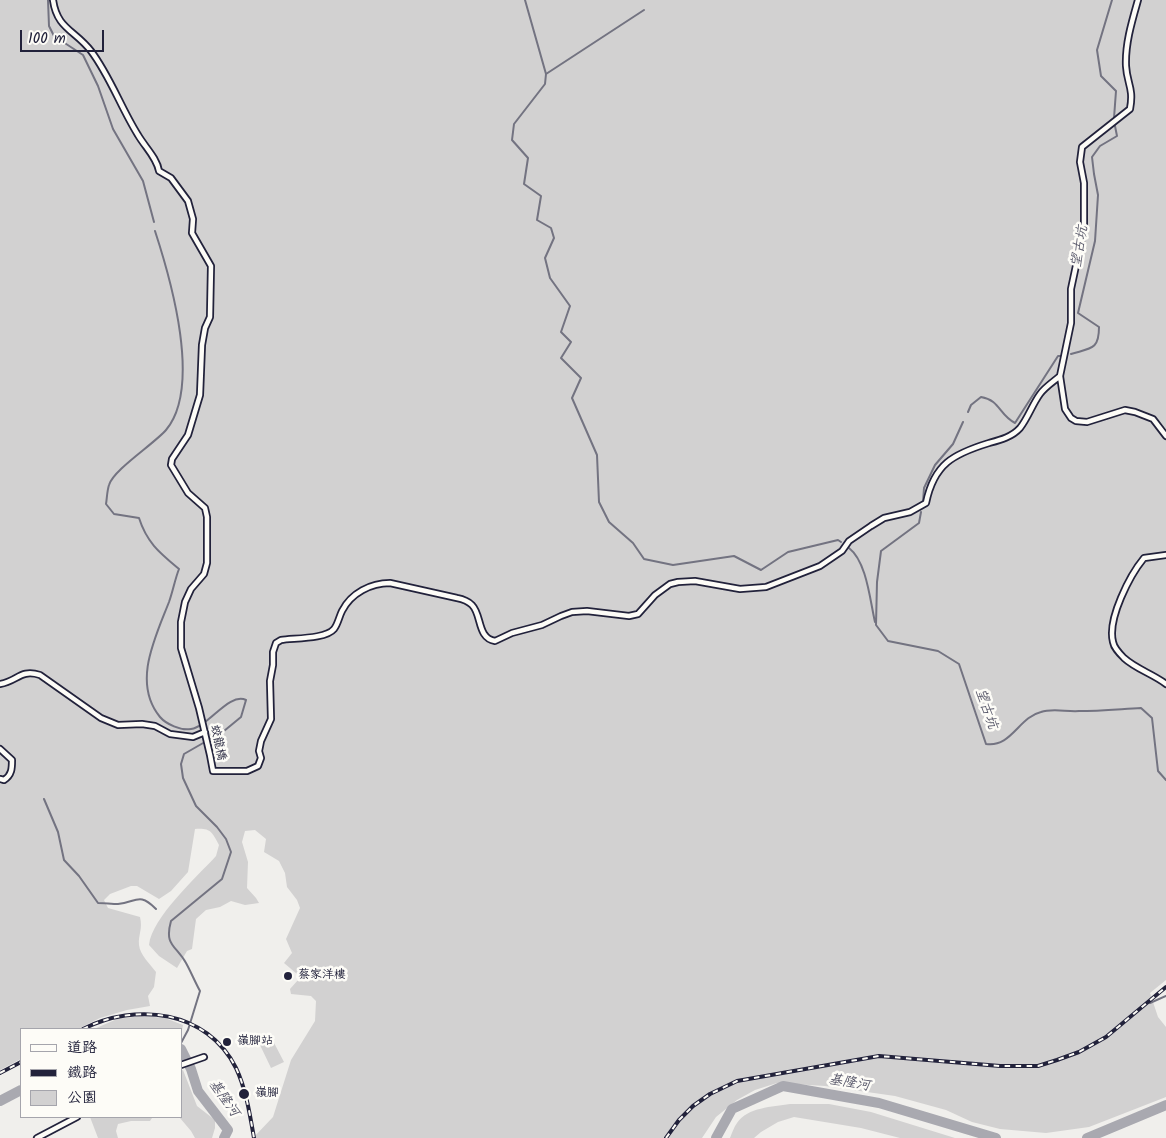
<!DOCTYPE html>
<html>
<head>
<meta charset="utf-8">
<style>
	body { margin:0 }
	#map { position:relative; width:1166px; height:1138px; overflow:hidden; background:#f0efec; font-family:Kalam,"LXGW WenKai TC",sans-serif }
	canvas { display:block }
	.legend { position:absolute; left:20px; top:1028px; width:162px; height:90px; box-sizing:border-box; background:#fdfcf7; border:1px solid #a5a5ac; margin:0; padding:6px 9px; list-style:none; font-size:15px; color:#22223b }
	.legend li { display:flex; align-items:center; gap:10px; height:25px }
	.legend b { width:25px; border:1px solid #a5a5ac }
	.scale { position:absolute; left:20px; top:30px; width:84px; height:22px; box-sizing:border-box; border:2px solid #22223b; border-top:0; padding-left:6px; font-size:15px; line-height:18px; white-space:nowrap; color:#22223b; -webkit-text-stroke:4px #fdfcf7; paint-order:stroke }
</style>
</head>
<body>
<div id="map">
<canvas width="1166" height="1138"></canvas>
<ul class="legend">
<li><b style="height:6px;background:#fdfcf7"></b>道路</li>
<li><b style="height:6px;background:#22223b"></b>鐵路</li>
<li><b style="height:14px;background:#d2d1d1"></b>公園</li>
</ul>
<div class="scale">100 m</div>
</div>
<script>
const ctx = document.querySelector('canvas').getContext('2d');
ctx.lineJoin = 'round';
function paint(path, color) { ctx.fillStyle = color; ctx.fill(path, 'evenodd'); }
function trace(path, color, width, dash) { ctx.strokeStyle = color; ctx.lineWidth = width; ctx.lineCap = dash ? 'butt' : 'round'; ctx.setLineDash(dash || []); ctx.stroke(path); }
function write(font, color, halo, rows, align = 'center') {
  ctx.font = font + ' Kalam,"LXGW WenKai TC",sans-serif'; ctx.lineWidth = 5; ctx.setLineDash([]); ctx.textBaseline = 'middle'; ctx.strokeStyle = halo; ctx.fillStyle = color; for (const [text, x, y, turn = 0] of rows) {
    ctx.save(); ctx.translate(x, y); ctx.rotate((+turn || 0) * Math.PI / 180); ctx.textAlign = isNaN(turn) ? turn : align; if (halo) ctx.strokeText(text, 0, 0); ctx.fillText(text, 0, 0); ctx.restore();
  }
}
paint(new Path2D(`
	M0 0H1166V980L1150 993 1158 1017 1166 1027V1097L1089 1127 1046 1133 1000 1129 972 1122 946 1110 895 1096 825 1086 777 1083 755 1090 737 1100 716 1117 702 1138H253L273 1117 291 1060 315 1021 316 1001 311 996 291 994 290 989 298 980 297 974 284 963 292 953 286 939 300 908 297 900 287 887 285 873 279 861 264 852 266 839 255 830 245 831 242 842 248 862 247 888 256 898 259 903 245 905 231 901 220 907 206 910 196 919 192 949 187 951 177 968 159 956 149 945C152 917 197 877 216 856L219 845C212 832 211 828 195 829L188 872 171 891 159 899 137 886H131L110 894 104 900 108 908 140 917C143 929 138 935 139 945 140 955 150 964 156 972L154 987 148 996 150 1006 127 1010 100 1018 78 1029H21V1059L0 1070Z
	M141 1016 165 1018 183 1025 182 1030 94 1029 117 1019Z
	M272 1039 284 1062 271 1068 260 1045Z
	M183 1070 197 1106 215 1120V1128L212 1138H195L191 1131 180 1118 181 1117V1071Z
	M790 1104H829L871 1112 955 1138H900L861 1128 794 1117 778 1122 761 1132 754 1138H730C732 1133 734 1127 737 1123 748 1107 772 1107 790 1104Z
	M90 1117H146L152 1118 150 1121H131L118 1124 116 1131 118 1138H98Z`), '#d2d1d1');
trace(new Path2D(`
	M48 0 49 26 54 36 83 55 98 86 113 129 143 181 154 222
	M525 0 546 74 545 84 514 124 512 140 528 158 524 184 541 196 537 220 551 228 554 238 545 258 550 278 570 306 561 332 571 342 561 358 581 378 572 398 597 455 599 502 609 522 633 543 644 559 673 565 734 556 761 570 788 552 838 540 841 542
	M1112 0 1097 50 1101 76 1116 91 1114 118
	M546 74 644 10
	M155 231C171 280 202 387 166 430 154 444 113 470 109 485 107 491 107 498 106 504L114 514 139 518C147 543 160 553 179 569 175 579 173 591 169 602 155 638 132 683 160 717 166 724 181 731 191 729 209 726 229 692 246 700L241 717 224 731 184 754 181 764 183 778 196 806 217 827 226 839 231 852 222 879 171 921C164 946 176 945 186 963 191 972 195 982 200 991L188 1030 181 1043
	M1071 354C1091 348 1099 350 1099 327L1078 313 1095 241 1098 195 1094 174 1092 157 1100 146 1117 136 1115 126
	M968 412 971 405 981 397C1000 400 999 415 1015 423L1058 356H1061
	M923 502 924 488 935 465 953 444 963 422
	M921 512 919 523 881 551 877 582 876 625 888 641 938 651 959 664 986 744C1011 748 1019 717 1041 712 1052 708 1067 712 1079 711 1100 711 1121 709 1141 708L1152 718 1158 771 1166 780
	M849 548C867 562 870 601 875 622
	M44 799 58 832 64 860 79 876 98 903C104 903 112 904 118 904 137 902 139 892 156 909
	M1150 1003 1166 996`), '#737381', 2);
trace(new Path2D(`
	M181 1049 191 1069 198 1091 228 1130 224 1138
	M0 1101 21 1090
	M716 1138 732 1109 783 1086 879 1103 996 1138
	M1087 1138 1166 1105`), '#a9a9b0', 10);
const street = new Path2D(`
	M53 0C57 29 75 30 91 51 110 76 121 108 138 135 145 147 157 158 159 171L171 178 188 201 193 219 192 233 211 266 210 317 205 328 202 345 200 395 188 435 172 459 171 465 188 493 205 508 207 517V563L204 574 191 589 185 602 181 622V648L199 708 210 755 213 771H247L258 766 261 758 259 751 261 741 271 719 270 681 273 665V652L276 643 281 640C294 638 326 639 334 629 338 624 339 617 342 611 351 593 371 583 390 583L457 598C462 599 468 601 472 605 482 615 477 638 495 641L512 633 542 625 561 616 572 612 587 611 629 616 638 614 655 595 670 584 678 582 695 581 740 589 766 587 820 566 842 551 849 541 871 526 884 518 910 512 926 503C934 464 953 454 989 443 1000 440 1012 437 1020 428 1028 418 1032 405 1040 394 1045 387 1053 382 1060 376
	M1138 0C1132 21 1125 44 1126 66 1127 84 1134 88 1130 109L1082 147 1080 162 1084 183V228L1071 289V323L1060 376 1065 409 1071 418 1076 421 1087 422 1125 410 1135 412 1153 419 1166 436
	M1166 555 1144 558C1130 575 1107 619 1113 642 1114 648 1119 653 1124 658 1136 669 1153 674 1166 684
	M0 684C18 681 20 669 40 675L101 718 118 725 142 724 155 726 170 734 193 737 205 732
	M0 749 12 760C12 768 12 775 4 780L0 779
	M181 1065 204 1057
	M37 1138 77 1117`);
trace(street, '#22223b', 8);
trace(street, '#fdfcf7', 4.5);
const rail = new Path2D(`
	M83 1029C136 1002 207 1010 236 1068 246 1089 250 1115 254 1138
	M0 1073 21 1062
	M666 1138 679 1120 693 1106 710 1094 737 1081 879 1056 1000 1066H1038L1057 1060 1079 1052 1106 1037 1166 987`);
trace(rail, '#22223b', 4);
trace(rail, '#fdfcf7', 2, [5.5]);
for (const [x, y, r, color] of [
	[288,976,5,"#22223b"],
	[227,1042,5,"#22223b"],
	[244,1094,6,"#22223b"]
]) { const dot = new Path2D(); dot.arc(x, y, r, 0, 2 * Math.PI); ctx.fillStyle = color; ctx.fill(dot); trace(dot, '#fdfcf7', 2); }
write('12px', '#22223b', '#fdfcf7', [
	["蛟龍橋",217,743,78]
]);
write('12px', '#22223b', '#fdfcf7', [
	["蔡家洋樓",298,976],
	["嶺腳站",237,1042],
	["嶺腳",255,1094]
], 'left');
write('italic 14px', '#58586a', '#fdfcf7', [
	["望古坑",1081,247,-80],
	["望古坑",985,709,71],
	["基隆河",849,1084,10],
	["基隆河",223,1099,55]
]);
</script>
</body>
</html>
